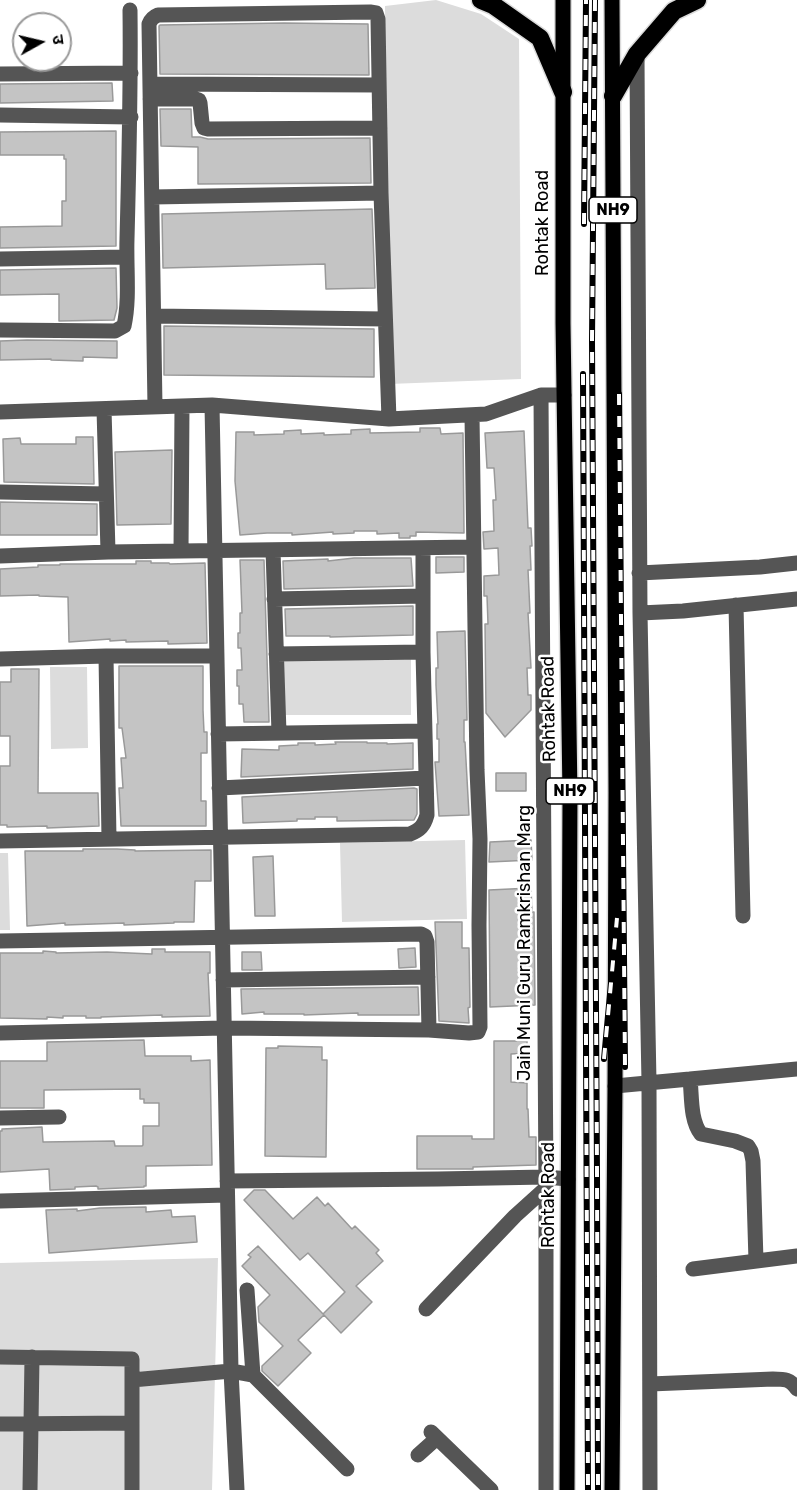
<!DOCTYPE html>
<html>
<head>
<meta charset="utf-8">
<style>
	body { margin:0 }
	#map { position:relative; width:797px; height:1490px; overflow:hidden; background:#fff; font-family:Rubik,"Noto Sans Devanagari",sans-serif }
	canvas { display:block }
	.north { position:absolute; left:12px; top:12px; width:60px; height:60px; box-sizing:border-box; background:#fff; border:2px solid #999; border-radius:50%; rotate:82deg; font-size:16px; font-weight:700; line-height:24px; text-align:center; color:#000 }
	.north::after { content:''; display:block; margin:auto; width:21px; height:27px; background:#000; clip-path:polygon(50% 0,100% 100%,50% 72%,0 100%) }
</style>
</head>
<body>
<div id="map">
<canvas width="797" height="1490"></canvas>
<div class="north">उ</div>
</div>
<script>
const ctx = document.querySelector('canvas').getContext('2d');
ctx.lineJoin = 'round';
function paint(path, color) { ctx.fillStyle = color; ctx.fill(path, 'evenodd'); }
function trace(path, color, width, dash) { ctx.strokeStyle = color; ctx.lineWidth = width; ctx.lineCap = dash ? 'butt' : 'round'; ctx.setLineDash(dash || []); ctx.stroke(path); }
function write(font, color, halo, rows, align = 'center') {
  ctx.font = font + ' Rubik,sans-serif'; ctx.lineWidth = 5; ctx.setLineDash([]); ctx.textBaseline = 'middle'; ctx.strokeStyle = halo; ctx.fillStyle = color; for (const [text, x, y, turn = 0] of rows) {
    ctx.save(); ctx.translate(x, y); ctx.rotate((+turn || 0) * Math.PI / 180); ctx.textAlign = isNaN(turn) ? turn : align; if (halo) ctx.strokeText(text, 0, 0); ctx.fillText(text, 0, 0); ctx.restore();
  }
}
paint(new Path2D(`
	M436 0 481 14 519 39 521 379 389 384 385 6Z
	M411 654V715H283V655Z
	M50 667H87L88 748 51 749Z
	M465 840 467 919 342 922 340 843Z
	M0 853H8L10 930H0Z
	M218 1258 212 1490H0V1263Z`), '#dcdcdc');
const building = new Path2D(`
	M284 23 368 24 369 75 160 74 159 26 160 25Z
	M112 83 113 101 0 103V84Z
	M160 109H191L192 137H200L208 139 370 138 371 183 198 184V147L161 146Z
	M116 131V246L0 248V227L62 226V201H66V159H64V155H0V132Z
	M372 209 375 288 326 289 325 264 163 268 162 214Z
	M116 268 117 308 114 320 59 321V294L0 295V270Z
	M164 326 374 329V377L164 375Z
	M27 340 117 341V358L83 357V361L51 360V359L0 360V341Z
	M420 428H440L441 434 463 433 464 533 416 532V536H410V538H399V533L377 534V531H354V533L333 534V532L292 535V533H267L240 535 235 481 236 432H254V435L284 434V431L301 430V434L324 433V435L351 434V430L370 429V433L420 432Z
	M524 431 528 528H531L532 546H530L531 570H528L530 613H528L531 668H527L528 695H531V710L505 737 486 713 485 624H488L487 596H484V576L499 575 498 548 484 549 483 532 494 531 493 500H496L494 468H487L485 433Z
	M76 437H93L94 484 4 482 3 439 20 438 21 444H76Z
	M172 450 171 524 117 525 115 452Z
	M0 502 97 504V535H0Z
	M436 557H464V572L436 573Z
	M354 558H411L413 586 284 589 283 561 328 559V561Z
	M240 560H264L269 722H244L243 704H239V686H237V670H242L241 648H238V633H240V613H242Z
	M136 561H151V563H169L170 564 205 563 207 643 168 644V641L126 642V640L110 641V639L69 642 68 597 39 596V595L0 596V569L38 567V565H60V564H136Z
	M413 606V635L330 637V636H286L285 609Z
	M465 631 467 720H464V742H465L469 815 439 816 435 762H439V739H437V724H438L436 685V668H438L437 632Z
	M119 666H203V710L204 732H207V753H201V801H206V826H121L119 788H123L121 758H126L122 728H119Z
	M11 669H39L38 793H98L99 826 47 828V826L7 827V825H0V766H10V736H0V682H11Z
	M335 742H367V743H387V744L413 743V769L241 777 242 749 279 750V746L298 745V743H315V745L336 744Z
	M496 773H526V791H496Z
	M414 788 417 789V814L414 820 337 821V817H315V819H297V821L243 823 242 797Z
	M531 840 532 860 489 862 490 842Z
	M83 849H117L135 850V851L211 850V881H195L194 922H174V923L124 925V923L65 925V923L27 926 25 851H83Z
	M273 856 275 916H255L253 857Z
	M531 888 532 912H534L535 1005 490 1007 489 890Z
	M435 922H462V948H469L470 1007 468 1008 469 1023 439 1021Z
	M415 948 416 967 399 968 398 949Z
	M152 949H165V952H210V973H208L210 1016 162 1017V1015L101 1017V1018H86V1016H63V1018L47 1017V1019L0 1018V953H43V951L56 952V953L107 952 152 954Z
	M242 952H261L262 970H242Z
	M418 987 419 1015H358V1013L304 1015V1014H264V1012L242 1014 241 989Z
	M144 1040 145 1056H191V1061L210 1060 212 1165 146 1166V1186H144V1187L98 1189V1187L96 1186 75 1187V1189L50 1190 49 1169 0 1172V1131H2V1129L42 1127 43 1142 114 1141 115 1146H142L143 1145V1126H159V1103H144V1099H140V1089L44 1090V1108H0V1061H47V1042Z
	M494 1041H527V1053L511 1054V1082L527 1083V1109H528L529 1137H536V1165L473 1167V1169H417V1136H472V1139H494Z
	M278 1046 322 1047V1060H327L326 1157 265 1156 266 1048H278Z
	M254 1190H265L293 1219 317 1197 325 1206 328 1203 352 1229 355 1226 379 1250 376 1253 383 1261 356 1286 372 1302 341 1333 324 1315 298 1340 311 1353 278 1386 262 1371V1366L283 1346 259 1322 258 1307 270 1295 242 1266 251 1257 248 1255 258 1246 323 1314 345 1292 308 1253 300 1260 244 1200Z
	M146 1207V1212L171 1210 172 1217 195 1216 197 1242 49 1253 46 1210 77 1209V1211L100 1208Z`);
paint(building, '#c4c4c4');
trace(building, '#999', 1.5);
const major = new Path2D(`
	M563 0V323L570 795 567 1490
	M612 1490 615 1086 616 792 612 0`);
const highway = new Path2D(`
	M481 0 493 5 540 38 563 92
	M613 96 637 54 674 11 697 0`);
trace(major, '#dbdbdb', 18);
trace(highway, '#dbdbdb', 21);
trace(new Path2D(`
	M637 54 640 613 649 1082 650 1490
	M0 74 131 73
	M150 84 379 85
	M150 99H196L199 100 200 103 202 123 204 128 208 129 380 128
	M0 115 131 117
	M152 197 381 193
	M0 259 126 257
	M154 316 385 319
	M0 330 115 331 124 326C130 299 126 267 127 239 129 163 131 86 130 10
	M541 395 546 1188V1490
	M212 405 231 1371 237 1490
	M155 407 149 24C151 19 153 17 158 15L370 12 376 13 378 19 381 193 389 419
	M104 409 108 552
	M0 412 212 405 389 419 486 414 541 395H564
	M0 492 106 494
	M273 550 279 733
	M181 551 182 406
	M0 556 108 552 473 547
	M639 573 760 567 797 563
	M274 599 423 596
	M736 605 743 916
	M640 613 683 611 797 599
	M276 654 423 652
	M106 656 109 839
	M0 659 106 656H217
	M218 734 425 731
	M219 788 426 778
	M0 841 410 834C420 830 424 826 427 815L423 652V548
	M0 941 421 934 425 936 427 942 429 1030 224 1028 0 1033
	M223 980 428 977
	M429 1030 469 1033 478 1032 480 1027 479 925 480 839 477 770 472 415
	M690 1079C692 1096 690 1120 701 1134L735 1141 748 1146 751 1151 753 1161 756 1261
	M615 1086 797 1069
	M0 1118 59 1117
	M227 1181 438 1179 546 1177 568 1179
	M0 1201 227 1195
	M693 1269 797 1256
	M247 1290 253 1375
	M426 1309 515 1216 546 1188
	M0 1357 132 1359V1490
	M132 1380 231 1371 253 1375 347 1469
	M650 1384 773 1379C785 1379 790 1379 797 1389
	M0 1424 132 1423
	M431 1432 491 1490
	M418 1455 437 1438
	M30 1490 32 1357`), '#555', 15);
trace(major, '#000', 15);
trace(highway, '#000', 18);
const rail = new Path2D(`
	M595 0 592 341 597 1173 598 1490
	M584 224 586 0
	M583 374 588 1490
	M619 394 625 1067
	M604 1059 617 918`);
trace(rail, '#000', 6);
trace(rail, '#fff', 4, [11]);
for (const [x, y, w] of [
	[613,210,48],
	[570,791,48]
]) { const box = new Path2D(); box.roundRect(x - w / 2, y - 13, w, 26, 4.5); ctx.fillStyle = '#fff'; ctx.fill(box); trace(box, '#000', 1.5); }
write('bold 16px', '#000', null, [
	["NH9",613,210],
	["NH9",570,791]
]);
write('18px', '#000', '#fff', [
	["Rohtak Road",543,223,-90],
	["Rohtak Road",549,709,-91],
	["Jain Muni Guru Ramkrishan Marg",525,943,-90],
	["Rohtak Road",549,1195,-90]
]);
</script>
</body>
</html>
